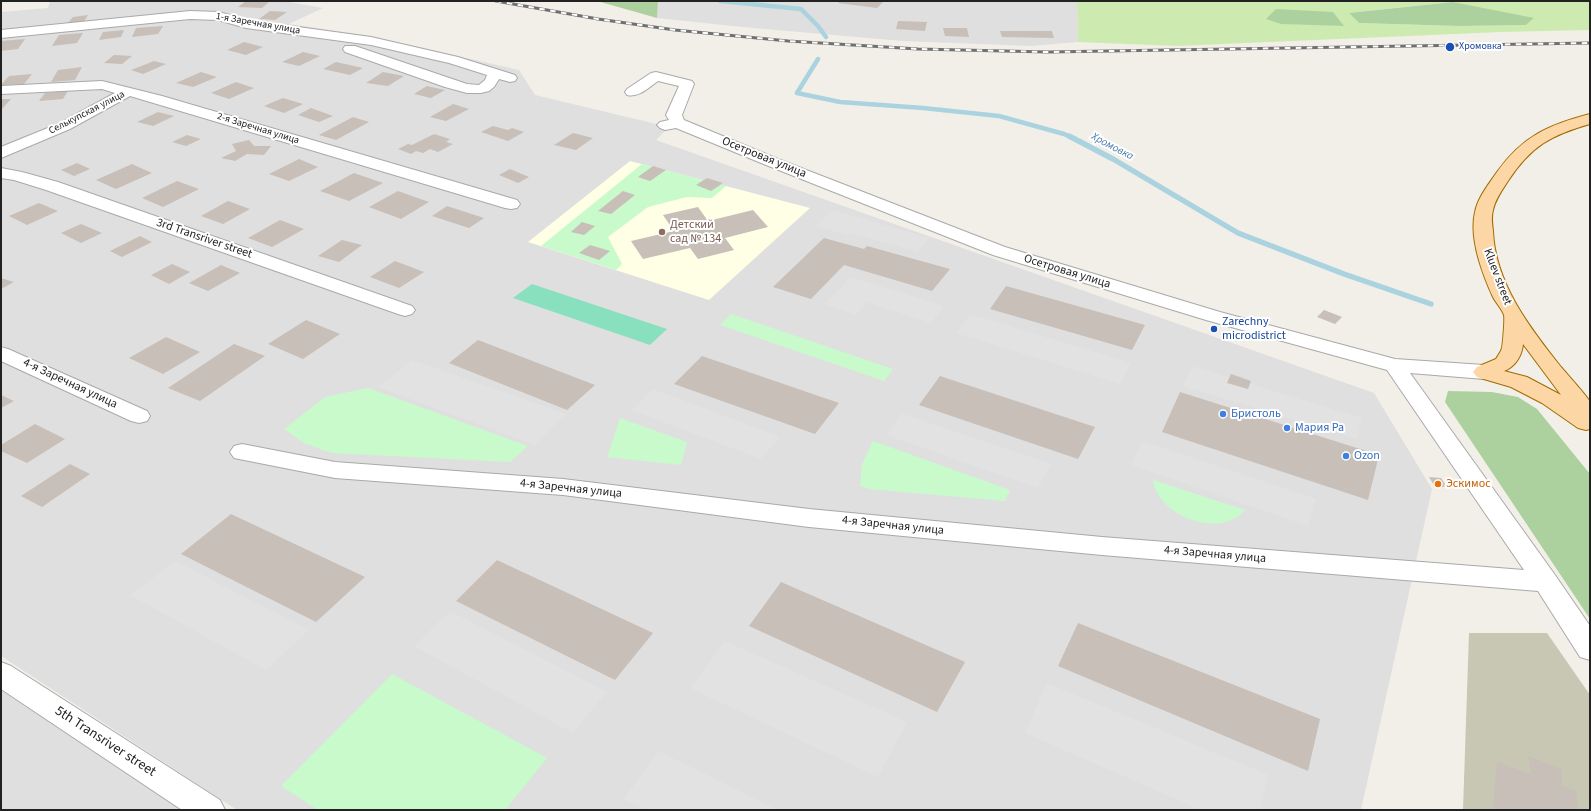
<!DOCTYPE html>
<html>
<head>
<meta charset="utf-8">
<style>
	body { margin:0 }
	#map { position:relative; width:1591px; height:811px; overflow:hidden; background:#f2efe9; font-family:"Source Sans 3",sans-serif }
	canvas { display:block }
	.frame { position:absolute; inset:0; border:2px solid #222; pointer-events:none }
</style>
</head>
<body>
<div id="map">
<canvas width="1591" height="811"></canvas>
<div class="frame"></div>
</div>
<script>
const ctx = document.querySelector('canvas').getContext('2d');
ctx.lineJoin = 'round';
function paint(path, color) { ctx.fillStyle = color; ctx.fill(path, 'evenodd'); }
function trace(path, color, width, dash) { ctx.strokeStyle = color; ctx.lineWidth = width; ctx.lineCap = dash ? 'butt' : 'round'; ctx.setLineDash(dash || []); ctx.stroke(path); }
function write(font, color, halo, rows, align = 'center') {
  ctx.font = font + ' "Source Sans 3",sans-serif'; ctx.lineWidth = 4; ctx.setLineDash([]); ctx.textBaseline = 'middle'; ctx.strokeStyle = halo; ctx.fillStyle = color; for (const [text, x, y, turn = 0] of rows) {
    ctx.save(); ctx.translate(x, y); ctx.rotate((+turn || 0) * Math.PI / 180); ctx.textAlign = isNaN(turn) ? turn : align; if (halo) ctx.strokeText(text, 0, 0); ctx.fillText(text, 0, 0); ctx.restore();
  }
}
paint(new Path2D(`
	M50 1H284L323 8 289 24 370 36 519 70 535 95 669 127 656 140 1374 393 1432 489 1361 810H237L1 656V361L130 421 146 411 1 345V12L48 8Z
	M658 1H1077L1078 42 1031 46 903 41 742 27 657 18Z
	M1 690 182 810H1Z`), '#e0dfdf');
paint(new Path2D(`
	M630 161 810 208 709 300 528 242Z`), '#ffffe5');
paint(new Path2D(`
	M1469 633H1547L1590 695V810H1463Z`), '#c7c7b4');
paint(new Path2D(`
	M1077 1H1590V30L1501 32 1177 46 1078 42ZM1453 2 1533 19 1526 25 1459 26 1359 23 1349 13Z`), '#cdebb0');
paint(new Path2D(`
	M597 1H658L657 18Z
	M1453 2 1534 18 1526 25 1459 26 1359 23 1349 13Z
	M1276 9 1333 12 1344 26 1281 24 1266 19Z
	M1448 391 1492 392 1518 397 1537 409 1590 474V619L1445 402Z`), '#add19e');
paint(new Path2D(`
	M642 164 726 186 712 198 687 197 648 207 608 237 622 264 616 270 541 246Z
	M731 314 893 369 884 381 720 325Z
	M368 388 528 446 510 462 331 453 304 443 284 429 325 397Z
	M620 418 687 442 681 465 607 457Z
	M873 441 1010 490 1005 501 869 489 860 486 862 464Z
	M1153 480 1245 510C1221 540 1157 516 1153 480Z
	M392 674 547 758 505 810H318L281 786Z`), '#c8facc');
paint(new Path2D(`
	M532 284 667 329 650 345 513 298Z`), '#88e0be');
paint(new Path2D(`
	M832 210 930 238 917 252 851 233 848 235 815 226Z
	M851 277 944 306 931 323 867 302 856 315 825 304Z
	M970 314 1131 363 1120 384 956 333Z
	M412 360 566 414 535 445 378 387Z
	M1192 366 1362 418 1357 439 1183 386Z
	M653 389 780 437 761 459 631 410Z
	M901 413 1051 464 1038 488 886 435Z
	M1142 441 1316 499 1308 526 1131 465Z
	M175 561 309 630 266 670 130 595Z
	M450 611 607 692 573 733 414 646Z
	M725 641 907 722 878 777 690 688Z
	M1047 683 1268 775 1260 810H1201L1025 733Z
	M658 751 778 810H645L624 799Z`), '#e2e2e2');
trace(new Path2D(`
	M720 1 801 9 818 26 826 37
	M818 59 797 93 840 102 923 108 999 116 1064 134 1071 137`), '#aad3df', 4.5);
trace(new Path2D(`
	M1069 136 1113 159 1238 233 1344 274 1431 304`), '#aad3df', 5.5);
paint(new Path2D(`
	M246 1H270L262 8 238 7Z
	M840 1H875L883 2 877 8 838 3Z
	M270 11 287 12 275 20 259 19Z
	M88 15 83 23 67 24 73 17Z
	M898 21 927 22 925 31 896 29Z
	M163 26 158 34 132 37 136 28Z
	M943 28H967L969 37 945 36Z
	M124 30 121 37 99 40 103 32Z
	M1000 31H1052L1054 38 1002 37Z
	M83 33 77 43 52 46 59 35Z
	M25 39 18 49 1 51V41Z
	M244 42 263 47 246 55 227 50Z
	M303 52 320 56 299 66 282 62Z
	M114 55 132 56 122 64 104 63Z
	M154 61 166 64 143 74 131 70Z
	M336 62 363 68 350 75 323 69Z
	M82 67 75 80 51 82 58 70Z
	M201 72 217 77 193 87 176 83Z
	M383 72 404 76 388 86 366 83Z
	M32 74 24 84 1 85 9 76Z
	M236 82 254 88 229 99 211 93Z
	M427 86 445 90 431 98 414 94Z
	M68 91 63 99 39 101 45 93Z
	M283 98 303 104 284 113 264 106Z
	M1 99H11L1 110Z
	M453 104 469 109 446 121 430 117Z
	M311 108 333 116 319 122 298 115Z
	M158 112 174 116 153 126 137 122Z
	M353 117 369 122 336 140 319 135Z
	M493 126 508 130 512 128 524 132 508 141 481 132Z
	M573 133 593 138 576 150 554 145Z
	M434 134 450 139 446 142 453 144 438 152 430 149 423 153 416 151 411 154 398 149 408 144 412 145Z
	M187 135 201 139 186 146 172 142Z
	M249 140 254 146H271L264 155 247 154 235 161 221 158 236 151 232 144Z
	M299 159 318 167 289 181 269 174Z
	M77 163 90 169 74 176 61 170Z
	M132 164 152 173 116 189 96 180Z
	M653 166 666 170 650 181 638 177Z
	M510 169 529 177 518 183 499 175Z
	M354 173 383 183 349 201 320 191Z
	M707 178 723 183 711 191 696 185Z
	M177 181 199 189 163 207 142 198Z
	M398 191 429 202 401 219 369 207Z
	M623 191 635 195 611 214 598 211Z
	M228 201 250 209 223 224 201 216Z
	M39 203 58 211 27 225 9 216Z
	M447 206 484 218 469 228 432 216Z
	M698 207 708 221 753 210 768 227 725 238 734 250 698 259 690 248 643 259 631 241 674 231 663 215Z
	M280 220 304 229 272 247 248 238Z
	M582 222 595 226 584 235 571 232Z
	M81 224 102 233 81 243 61 233Z
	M140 236 152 242 122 257 110 251Z
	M824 238 864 249 867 246 950 269 932 291 844 265 811 299 773 287Z
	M342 240 362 245 339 262 318 256Z
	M590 245 610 251 599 260 579 253Z
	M395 261 424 272 399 288 370 277Z
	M172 264 190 272 169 284 151 275Z
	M221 265 240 273 208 291 189 283Z
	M1 278 14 282 1 289Z
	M1006 286 1145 325 1132 350 990 309Z
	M1324 310 1342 317 1335 324 1317 317Z
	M306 320 340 334 303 359 268 344Z
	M166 337 200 352 163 374 129 358Z
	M478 340 595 385 567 410 449 363Z
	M234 344 265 356 200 401 168 388Z
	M702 356 839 403 815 434 674 384Z
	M1231 374 1251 381 1248 389 1227 383Z
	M940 376 1095 427 1078 459 919 405Z
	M1180 392 1379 455 1368 500 1162 432Z
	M1 395 14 401 1 408Z
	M35 424 65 439 27 463 1 451V445Z
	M70 464 90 474 42 507 21 496Z
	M1429 477 1441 478 1447 487H1435Z
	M231 514 365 577 316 622 181 554Z
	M497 560 653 633 615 680 456 601Z
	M781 582 965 662 937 712 749 626Z
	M1078 623 1320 719 1308 771 1058 666Z
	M1528 756 1562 769V786L1576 791 1578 810H1493L1497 762 1531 774Z`), '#c7bfb8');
const minor = new Path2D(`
	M190 11 219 12 247 20 371 37 458 57 515 75 517 78 515 81 510 82 499 79 494 87 489 91 481 93H467L445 87 345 52 343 49 345 46H355L467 84 479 85 485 80 487 75 449 63 371 45 246 28 218 20 190 19 1 38V30Z
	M656 72 692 81 694 84 682 115 684 120 778 159 1005 247 1220 312 1395 359 1484 365 1491 367 1495 372 1491 377 1484 379 1410 373 1555 575 1590 626V660L1580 657 1538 591 1102 555 809 527 563 495 335 478 234 458 230 452 234 446 242 444 335 462 563 479 809 509 1102 537 1524 570 1387 370 1206 320 993 255 766 165 676 128 665 130 660 128 657 125 660 122 669 120 666 115 679 86 658 81C649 87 639 98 627 95L625 92 627 89 651 73Z
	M102 81 162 96 517 200 520 204 517 208 511 209 505 208 130 96 70 129 1 158V147L60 123 115 93 102 89 1 94V86Z
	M1 168 22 172 58 182 412 306 415 310 412 314 405 316 398 314 46 190 14 180 1 178Z
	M1 347 8 349 147 411 150 416 147 421 139 423 131 421 1 361Z
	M1 662 11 666 220 800 225 810H182L1 689Z`);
const primary = new Path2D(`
	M1590 114V124C1551 135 1531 146 1508 181 1502 190 1495 200 1493 210 1491 217 1492 224 1493 231 1495 283 1530 328 1561 367 1566 373 1588 397 1590 402 1591 409 1590 422 1590 429L1586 430 1578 428 1542 403 1511 387 1477 377 1473 372 1477 367 1496 359C1498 355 1501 352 1502 348 1503 343 1505 319 1504 315 1502 309 1496 303 1493 297 1482 273 1469 238 1475 212 1478 197 1489 184 1497 172 1523 136 1548 125 1590 114ZM1523 344 1561 395 1527 377 1504 371C1515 367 1522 356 1523 344Z`);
trace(minor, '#a9a9a9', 2);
trace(primary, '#a06b00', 2);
paint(minor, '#fff');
paint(primary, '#fcd6a4');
const rail = new Path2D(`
	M496 1 598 19 675 30 788 41 918 49 1048 52 1590 43`);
trace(rail, '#707070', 3);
trace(rail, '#fff', 2, [5.5]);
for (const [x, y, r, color] of [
	[1450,47,5,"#1a4fb4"],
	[662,232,4,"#8d6e63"],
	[1214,329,4,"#1a4fb4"],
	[1223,414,4,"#3f7fe0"],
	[1287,428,4,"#3f7fe0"],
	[1346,456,4,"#3f7fe0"],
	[1438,484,4,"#e8710a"]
]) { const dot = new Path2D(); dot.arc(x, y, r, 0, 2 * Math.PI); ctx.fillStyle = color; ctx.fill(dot); trace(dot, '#fff', 1.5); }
write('10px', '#222', '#fff', [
	["1-я Заречная улица",258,24,10],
	["Селькупская улица",87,113,-27],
	["2-я Заречная улица",258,129,17]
]);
write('10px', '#164399', '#fff', [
	["Хромовка",1459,47]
], 'left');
write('italic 11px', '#4a7aab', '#fff', [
	["Хромовка",1112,147,28]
]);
write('12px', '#222', '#fff', [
	["Осетровая улица",764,158,22],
	["3rd Transriver street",204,239,19],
	["Осетровая улица",1067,272,17],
	["Kluev street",1497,277,69],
	["4-я Заречная улица",70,384,25],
	["4-я Заречная улица",571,489,6],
	["4-я Заречная улица",893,526,6],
	["4-я Заречная улица",1215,555,5]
]);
write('12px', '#785e54', '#fff', [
	["Детский",670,225],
	["сад № 134",670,239]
], 'left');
write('12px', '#164399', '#fff', [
	["Zarechny",1222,322],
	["microdistrict",1222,336]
], 'left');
write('12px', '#366cbe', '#fff', [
	["Бристоль",1231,414],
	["Мария Ра",1295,428],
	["Ozon",1354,456]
], 'left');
write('12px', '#c56008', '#fff', [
	["Эскимос",1446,484]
], 'left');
write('14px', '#222', '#fff', [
	["5th Transriver street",105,742,33]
]);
</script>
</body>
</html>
